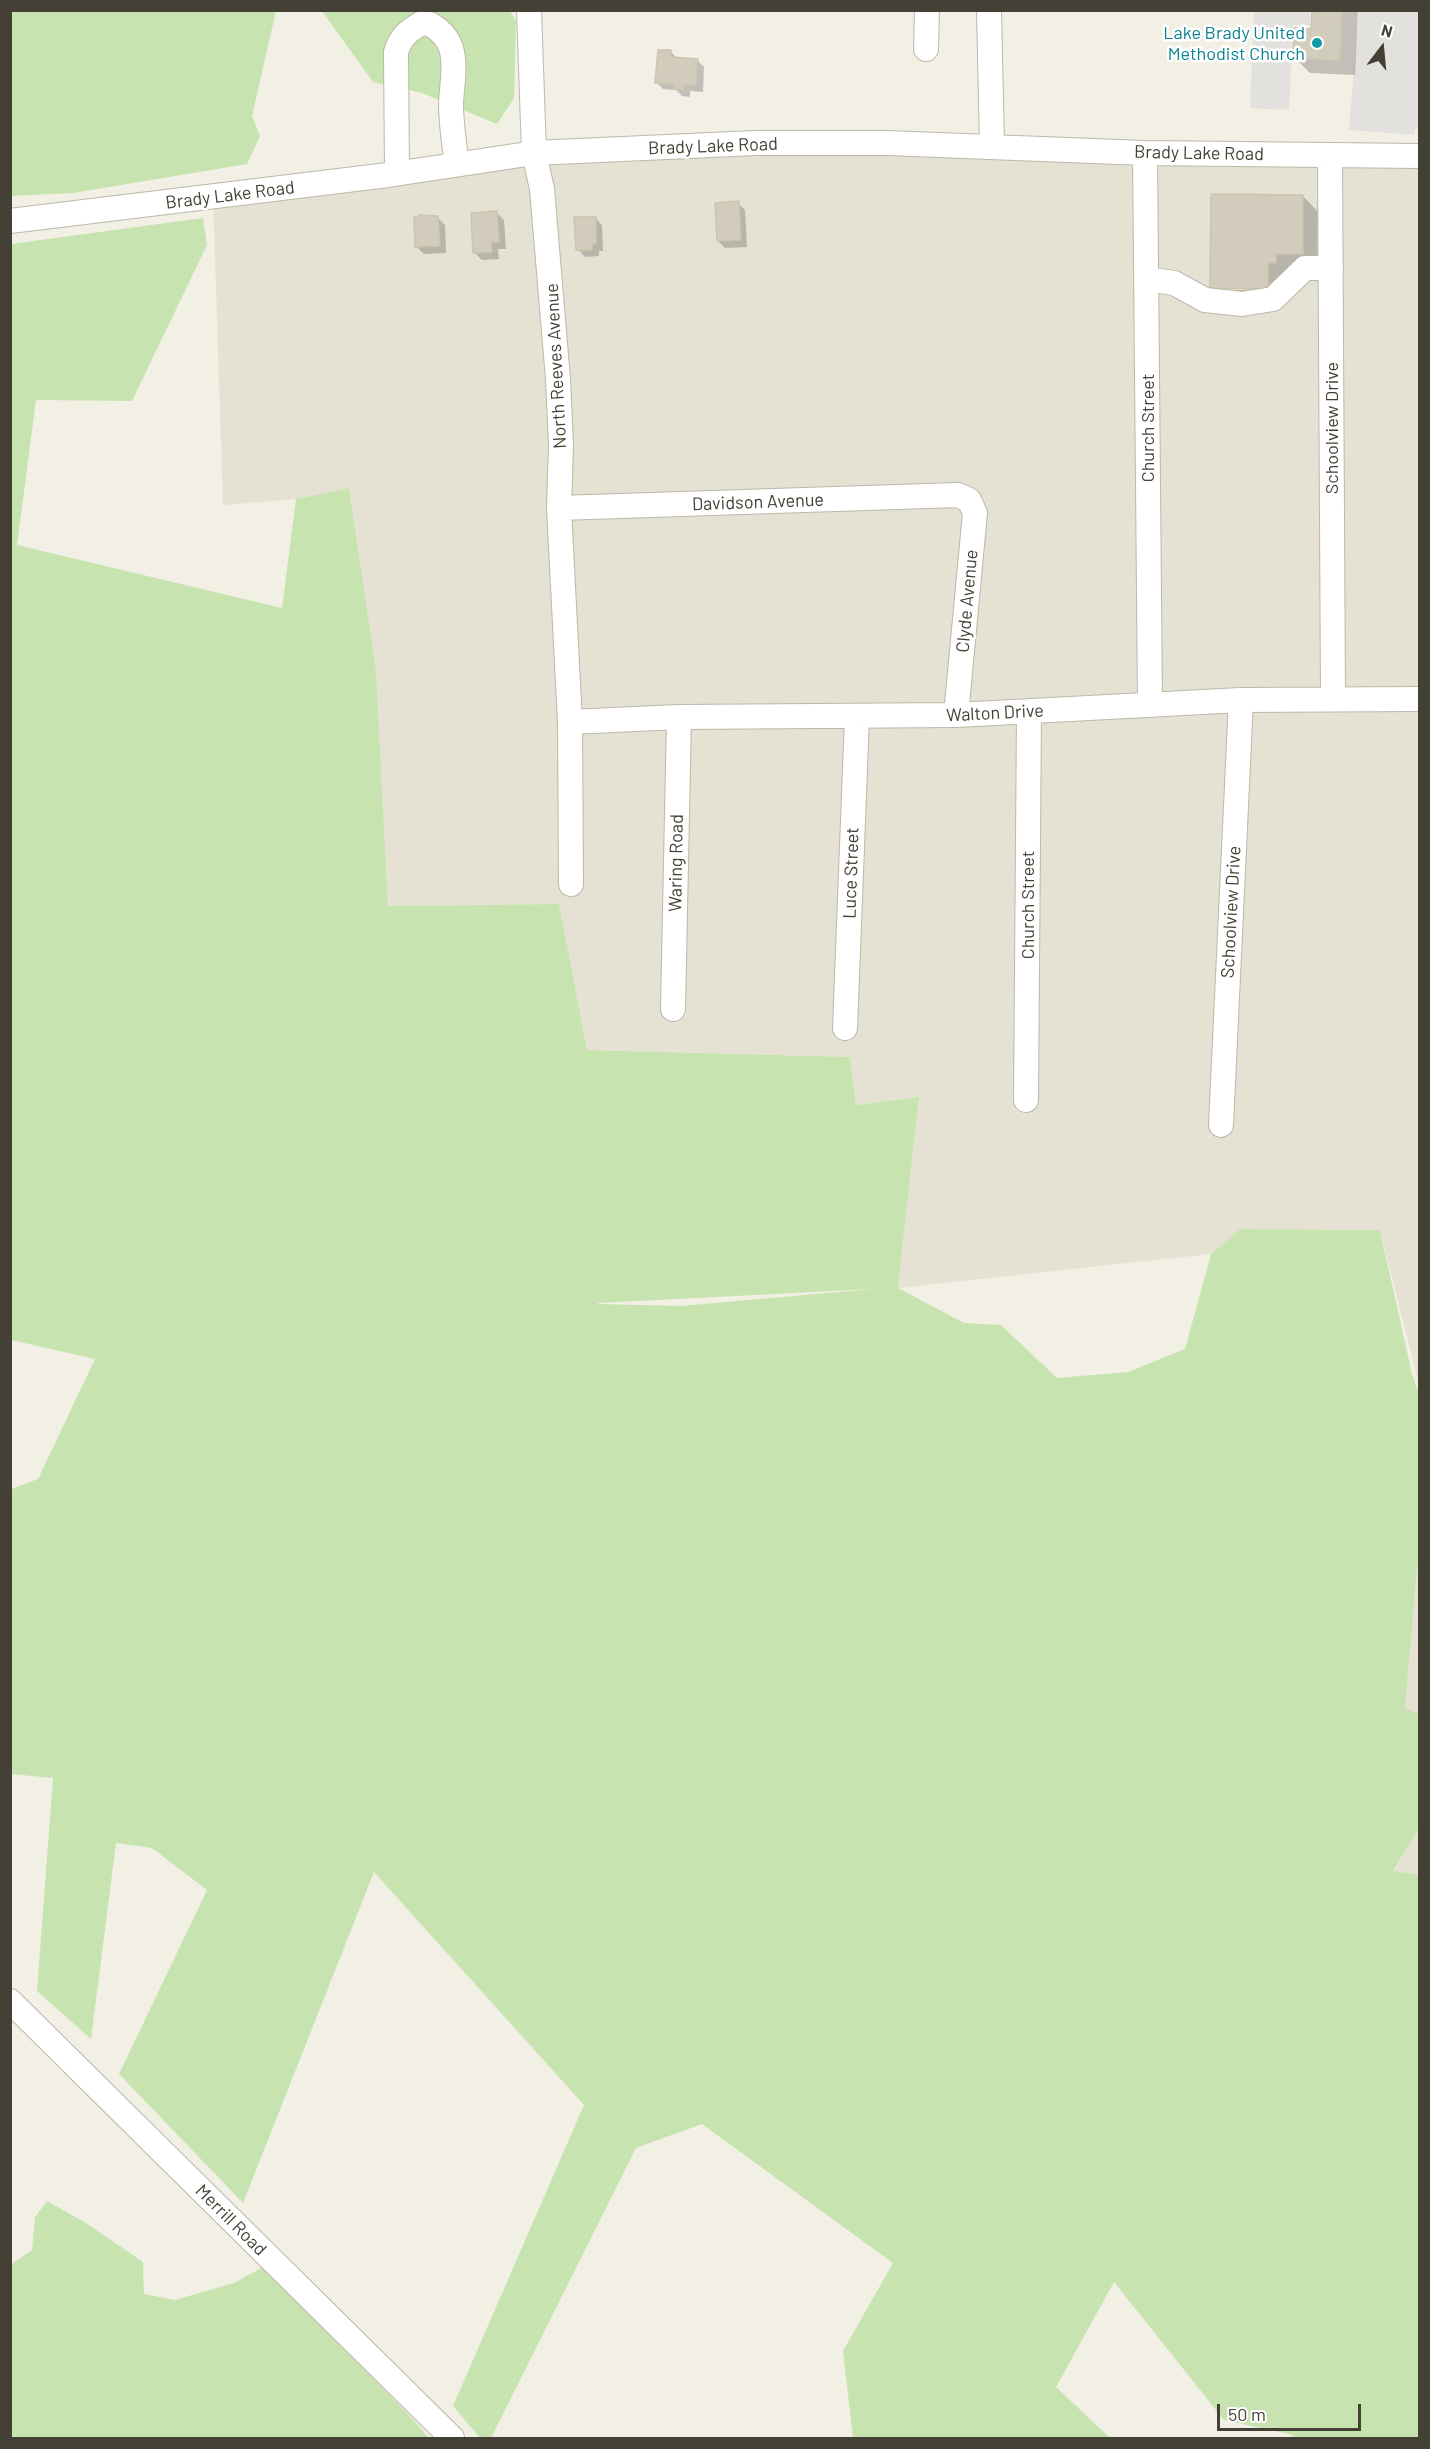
<!DOCTYPE html>
<html>
<head>
<meta charset="utf-8">
<style>
	body { margin:0 }
	#map { position:relative; width:1430px; height:2449px; overflow:hidden; background:#f2efe5; font-family:Barlow,sans-serif }
	canvas { display:block }
	.frame { position:absolute; inset:0; border:12px solid #444035; pointer-events:none }
	.north { position:absolute; left:1352px; top:18px; width:60px; height:60px; -webkit-text-stroke:4px #fff; paint-order:stroke; rotate:16deg; font-size:16px; font-weight:700; line-height:24px; text-align:center; color:#444035 }
	.north::after { content:''; display:block; margin:auto; width:21px; height:27px; background:#444035; clip-path:polygon(50% 0,100% 100%,50% 72%,0 100%) }
	.scale { position:absolute; left:1217px; top:2404px; width:144px; height:27px; box-sizing:border-box; border:3px solid #444035; border-top:0; padding-left:8px; font-size:18px; line-height:21px; white-space:nowrap; color:#444035; -webkit-text-stroke:4px #fff; paint-order:stroke }
</style>
</head>
<body>
<div id="map">
<canvas width="1430" height="2449"></canvas>
<div class="frame"></div>
<div class="north">N</div>
<div class="scale">50 m</div>
</div>
<script>
const ctx = document.querySelector('canvas').getContext('2d');
ctx.lineJoin = 'round';
function paint(path, color) { ctx.fillStyle = color; ctx.fill(path, 'evenodd'); }
function trace(path, color, width, dash) { ctx.strokeStyle = color; ctx.lineWidth = width; ctx.lineCap = dash ? 'butt' : 'round'; ctx.setLineDash(dash || []); ctx.stroke(path); }
function write(font, color, halo, rows, align = 'center') {
  ctx.font = font + ' Barlow,sans-serif'; ctx.lineWidth = 5; ctx.setLineDash([]); ctx.textBaseline = 'middle'; ctx.strokeStyle = halo; ctx.fillStyle = color; for (const [text, x, y, turn = 0] of rows) {
    ctx.save(); ctx.translate(x, y); ctx.rotate((+turn || 0) * Math.PI / 180); ctx.textAlign = isNaN(turn) ? turn : align; if (halo) ctx.strokeText(text, 0, 0); ctx.fillText(text, 0, 0); ctx.restore();
  }
}
paint(new Path2D(`
	M534 153 1419 156V1384L1380 1230 1240 1229 1211 1254 898 1288 919 1097 856 1105 849 1057 586 1050 559 904 388 906 376 669 349 488 296 499 223 505 213 197Z
	M1419 1534V1714L1405 1708Z
	M1419 1829V1875L1393 1872Z`), '#e5e2d4');
paint(new Path2D(`
	M191 10 276 11 252 116 260 136 247 164 73 193 11 196V11Z
	M322 11H510L516 21 514 98 497 124 422 93 373 82Z
	M203 218 207 245 132 401 36 400 17 545 282 608 296 499 349 488 376 669 388 906 559 904 587 1050 850 1057 856 1105 919 1097 898 1288 964 1323 1001 1325 1057 1378 1128 1372 1185 1349 1211 1254 1240 1229 1380 1230 1412 1374 1420 1396V1534L1405 1708 1419 1714V1829L1393 1871 1420 1875 1419 2438H1292L1293 2435 1224 2420 1114 2282 1056 2387 1110 2438H853L843 2351 893 2263 702 2124 636 2148 491 2438H480L453 2406 584 2105 374 1872 243 2203 119 2074 207 1890 152 1848 116 1843 91 2039 37 1991 53 1778 11 1774V1489L38 1479 95 1359 11 1340V244ZM872 1289 681 1306 598 1304 599 1303Z
	M47 2201 86 2223 143 2262 144 2294 175 2300 234 2283 263 2267 410 2416 429 2438H11L10 2265 32 2250 35 2217Z`), '#c7e4b0');
paint(new Path2D(`
	M1254 11H1310V25H1293L1289 110 1250 108Z
	M1359 11H1419L1420 129H1415L1414 135 1349 130Z`), '#e3e1dd');
paint(new Path2D(`
	M1314 10H1358L1355 75 1310 73 1295 58 1313 30Z
	M671 52 678 59 697 60 704 67 703 92 690 91V97L682 96 676 90 663 89 656 82Z
	M1303 196 1318 212 1317 269 1282 303H1227L1212 288ZM1225 287H1275V290H1225Z
	M738 203 745 210 747 247 725 248 718 241Z
	M497 213 504 220 506 249H498L499 259 482 260 475 253Z
	M437 217 445 225 446 253 424 254 417 247Z
	M595 218 602 225 603 251H599V256L585 257 578 249Z`), '#0003');
const building = new Path2D(`
	M1312 10H1342L1340 61 1293 58 1294 28 1311 29Z
	M658 50H671V57L698 59 696 85H684L683 90 673 89 674 84 655 83Z
	M1211 194 1303 195V254H1276V263H1268V289L1210 288Z
	M739 201 741 240 717 241 715 203Z
	M497 211 499 242H491L492 252 473 253 471 213Z
	M419 215 438 216 440 246 415 247 414 217H419Z
	M574 217H596V244H592V250H576Z`);
paint(building, '#d2ccbc');
trace(building, '#cdc4af', 1.5);
const minor = new Path2D(`
	M529 10 534 153 542 189 558 379 561 444 559 508 570 722 571 884
	M989 10 992 147
	M926 49 927 10
	M1145 153 1150 704
	M1330 156 1333 699
	M397 173 396 52C401 36 409 30 424 22 434 25 444 33 449 43 457 59 452 85 451 103 451 124 454 144 457 164
	M10 221 388 175 534 153 755 143H887L1145 153 1420 156
	M1146 279 1174 283 1205 300 1242 304 1273 299 1305 268H1331
	M559 508 958 495 969 500 975 513 956 715
	M570 722 679 717 956 715 1241 700 1420 699
	M673 1009 679 717
	M845 1028 857 717
	M1026 1100 1029 711
	M1221 1125 1241 700
	M10 2001 452 2438`);
trace(minor, '#bcb8a9', 26);
trace(minor, '#fff', 24);
for (const [x, y, r, color] of [
	[1317,43,6,"#0f9aa8"]
]) { const dot = new Path2D(); dot.arc(x, y, r, 0, 2 * Math.PI); ctx.fillStyle = color; ctx.fill(dot); trace(dot, '#fff', 2); }
write('18px', '#0d838f', '#fff', [
	["Lake Brady United",1305,33],
	["Methodist Church",1305,54]
], 'right');
write('18px', '#444035', '#fff', [
	["Brady Lake Road",713,146,-2],
	["Brady Lake Road",1199,153,1],
	["Brady Lake Road",230,195,-7],
	["North Reeves Avenue",556,366,-93],
	["Church Street",1148,428,-90],
	["Schoolview Drive",1332,428,-90],
	["Davidson Avenue",758,502,-2],
	["Clyde Avenue",967,601,-85],
	["Walton Drive",995,713,-3],
	["Waring Road",676,863,-89],
	["Luce Street",851,873,-88],
	["Church Street",1028,905,-90],
	["Schoolview Drive",1231,912,-87],
	["Merrill Road",231,2220,45]
]);
</script>
</body>
</html>
